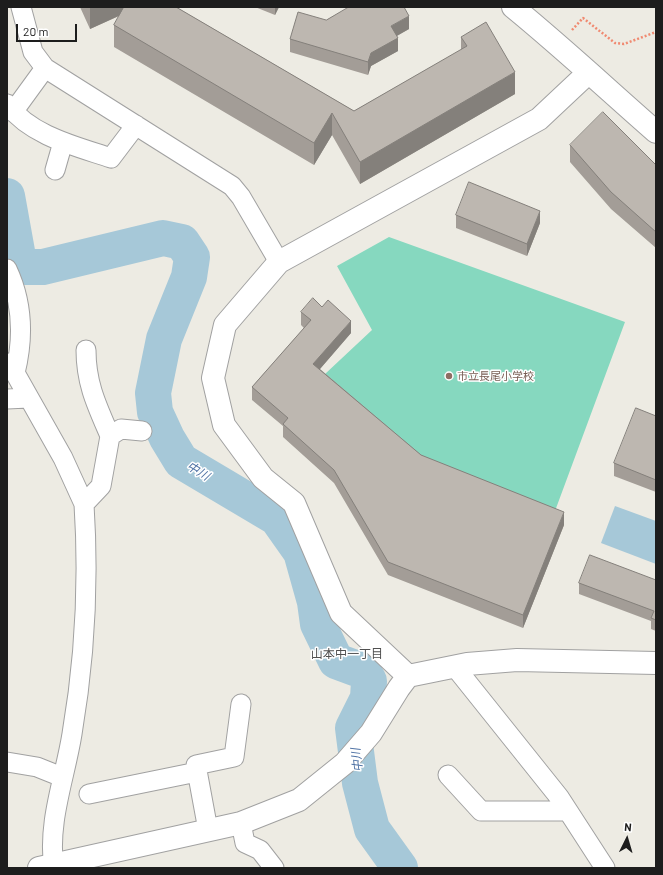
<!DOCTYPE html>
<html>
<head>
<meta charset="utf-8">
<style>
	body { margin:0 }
	#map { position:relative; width:663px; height:875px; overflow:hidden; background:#edebe3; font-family:Barlow,sans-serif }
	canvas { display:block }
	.frame { position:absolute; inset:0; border:8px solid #1d1d1d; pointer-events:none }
	.north { position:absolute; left:607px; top:819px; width:40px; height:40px; -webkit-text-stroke:3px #fff; paint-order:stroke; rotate:5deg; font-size:11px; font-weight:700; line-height:16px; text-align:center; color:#1d1d1d }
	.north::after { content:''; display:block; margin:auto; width:14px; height:18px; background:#1d1d1d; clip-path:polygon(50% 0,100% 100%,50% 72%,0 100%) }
	.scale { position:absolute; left:16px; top:24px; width:61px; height:18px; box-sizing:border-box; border:2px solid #1d1d1d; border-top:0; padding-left:5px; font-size:12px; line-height:14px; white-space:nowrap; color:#1d1d1d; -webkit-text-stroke:3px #fff; paint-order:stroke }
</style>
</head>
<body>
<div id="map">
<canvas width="663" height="875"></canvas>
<div class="frame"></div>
<div class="north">N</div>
<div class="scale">20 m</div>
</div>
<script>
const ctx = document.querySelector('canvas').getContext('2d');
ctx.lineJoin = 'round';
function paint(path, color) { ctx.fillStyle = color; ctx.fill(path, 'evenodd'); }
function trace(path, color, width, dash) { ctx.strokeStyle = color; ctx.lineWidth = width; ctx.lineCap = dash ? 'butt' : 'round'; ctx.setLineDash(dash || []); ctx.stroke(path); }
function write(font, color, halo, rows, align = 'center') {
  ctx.font = font + ' Barlow,"Noto Sans JP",sans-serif'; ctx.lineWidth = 3; ctx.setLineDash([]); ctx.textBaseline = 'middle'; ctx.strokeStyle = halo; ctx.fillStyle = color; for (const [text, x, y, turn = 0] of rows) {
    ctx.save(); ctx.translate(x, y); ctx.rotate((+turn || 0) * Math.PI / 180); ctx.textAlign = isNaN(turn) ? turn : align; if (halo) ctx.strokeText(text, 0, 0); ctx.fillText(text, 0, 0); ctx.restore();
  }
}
paint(new Path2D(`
	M389 237 625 322 555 511 422 462 325 374 372 330 337 266Z`), '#86d8bf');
paint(new Path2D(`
	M615 506 656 521V564L601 543Z`), '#a6c8d8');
trace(new Path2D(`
	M7 196 18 257 25 267H43L163 238 182 242 192 257 189 277 164 339 153 393 155 412 167 438 181 461 277 518 301 552 315 602 318 624 336 661 363 671 369 681 368 698 353 728 360 783 372 829 400 868`), '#a6c8d8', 36);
const minor = new Path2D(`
	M21 7 33 52 45 68 232 186 241 197 279 262
	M7 104C31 136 75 146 111 158L136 125
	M13 112 45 68
	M55 170 63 142
	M7 269C23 303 24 337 15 373
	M86 350C86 384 97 406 110 436
	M7 363 15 373 63 458 84 504
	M7 399 28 398
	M455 667 559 797 605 868
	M7 762 37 767 62 777
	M448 775 481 811H568
	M89 794 197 772
	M241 823 245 843 260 850 274 868
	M208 830 196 765 234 757 241 704
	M54 868C47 823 65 778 72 734 85 658 89 581 84 504L101 486 110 436 121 429 142 431`);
const tertiary = new Path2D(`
	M513 7C562 47 608 90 656 132
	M408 676 467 664 517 660 656 663
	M39 868 241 823 299 800 345 763 371 733 399 688 408 676 341 613 294 503 263 478 224 425 213 378 225 325 279 262 539 119 588 73`);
trace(minor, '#a1a1a1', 21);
trace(tertiary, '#a1a1a1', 24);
trace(new Path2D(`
	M572 30 583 18 615 43 624 44 656 32`), '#f08a71', 2.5, [2, 2]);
trace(minor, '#fff', 19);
trace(tertiary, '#fff', 22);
paint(new Path2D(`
	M80 7H176L354 111 461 50V37L515 94 360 184 332 135 314 165 114 47V25L119 16 90 29Z
	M255 7H279L275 15Z
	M326 20 409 29 397 36 398 51 371 66 368 75 290 52V39Z
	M570 145 656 165V248L611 209 570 162Z
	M456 215 540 223 527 256 456 228Z
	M301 312 351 333 320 369 421 455 564 525 523 628 388 575 334 483 283 437V426L252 400V387L304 328 301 325Z
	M656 416V492L614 476V463Z
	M656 580V631L651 629V621L579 594V583Z`), '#a39d97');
paint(new Path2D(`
	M90 7H136V8L90 29Z
	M275 7H279L275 15Z
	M409 16V29L391 39V26Z
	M398 38V51L371 66 368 75V62L371 53Z
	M515 72V94L360 184V162Z
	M332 113V135L314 165V143Z
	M540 211V223L527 256V244Z
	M351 321V333L313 377V364Z
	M564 512V525L523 628V615Z`), '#84807b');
const building = new Path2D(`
	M124 7H176L354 111 467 46 461 37 486 22 515 72 360 162 332 113 314 143 114 25Z
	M349 7H404L409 16 391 26 398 38 371 53 368 62 290 39 298 12 326 20Z
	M603 112 656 165V232L611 192 570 145Z
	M469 182 540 211 527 244 456 215Z
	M313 298 322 307 328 300 351 321 313 364 421 455 564 512 523 615 388 562 334 470 283 424 288 418 252 387 311 320 301 312Z
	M636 408 656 416V480L614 463Z
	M590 555 656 580V620L651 618 654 611 579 583Z`);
paint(building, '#bdb7b0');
trace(building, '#84807b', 1);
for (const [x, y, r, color] of [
	[449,376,4,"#8d6e63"]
]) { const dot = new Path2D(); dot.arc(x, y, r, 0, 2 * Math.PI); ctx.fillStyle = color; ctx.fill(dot); trace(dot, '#fff', 1.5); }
write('11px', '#785e54', '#fff', [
	["市立長尾小学校",457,376]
], 'left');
write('italic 12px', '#5073a5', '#fff', [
	["中川",198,471,31],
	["中川",357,760,-97]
]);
write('12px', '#505050', '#fff', [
	["山本中一丁目",347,654]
]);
</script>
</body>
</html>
